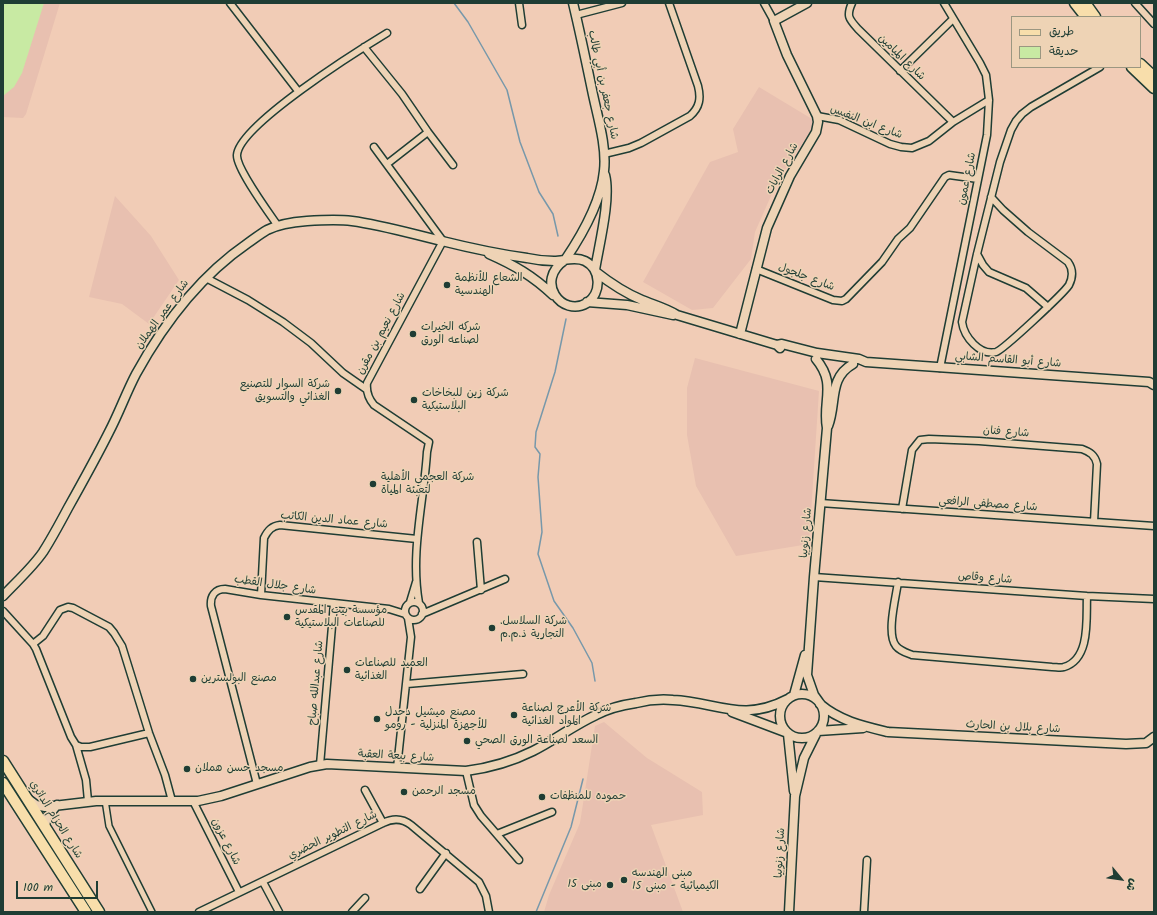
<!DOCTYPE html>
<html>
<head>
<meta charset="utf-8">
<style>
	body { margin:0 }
	#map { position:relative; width:1157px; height:915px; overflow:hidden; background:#f1ccb6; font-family:Kalam,"Playpen Sans Arabic",sans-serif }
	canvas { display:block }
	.frame { position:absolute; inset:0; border:4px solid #1f3d34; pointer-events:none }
	.legend { position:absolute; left:1011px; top:16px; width:130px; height:52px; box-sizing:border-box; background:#eed3b5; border:1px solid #9b9781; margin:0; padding:5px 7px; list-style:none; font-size:12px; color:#1f3d34 }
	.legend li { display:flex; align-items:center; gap:8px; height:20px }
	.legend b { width:20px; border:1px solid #9b9781 }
	.north { position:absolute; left:1101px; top:859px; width:40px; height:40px; -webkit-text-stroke:3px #eed3b5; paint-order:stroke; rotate:119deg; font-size:11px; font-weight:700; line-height:16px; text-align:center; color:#1f3d34 }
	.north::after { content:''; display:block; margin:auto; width:14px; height:18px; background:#1f3d34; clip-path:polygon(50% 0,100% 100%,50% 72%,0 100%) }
	.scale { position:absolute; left:16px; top:881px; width:82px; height:18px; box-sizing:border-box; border:2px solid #1f3d34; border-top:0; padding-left:5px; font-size:12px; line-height:14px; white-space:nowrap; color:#1f3d34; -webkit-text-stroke:3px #eed3b5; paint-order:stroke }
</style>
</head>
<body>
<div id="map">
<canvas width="1157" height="915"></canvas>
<div class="frame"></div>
<ul class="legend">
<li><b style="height:5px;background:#f8deab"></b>طريق</li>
<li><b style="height:11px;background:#c8eaa3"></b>حديقة</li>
</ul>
<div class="north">ش</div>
<div class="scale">100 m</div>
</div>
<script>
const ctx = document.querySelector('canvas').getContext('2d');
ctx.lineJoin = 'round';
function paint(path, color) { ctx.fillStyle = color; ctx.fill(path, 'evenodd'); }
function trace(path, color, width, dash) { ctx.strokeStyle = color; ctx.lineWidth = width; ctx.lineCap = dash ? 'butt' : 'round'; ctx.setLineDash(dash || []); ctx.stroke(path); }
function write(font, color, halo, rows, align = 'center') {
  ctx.font = font + ' Kalam,"Playpen Sans Arabic",sans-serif'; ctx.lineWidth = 3; ctx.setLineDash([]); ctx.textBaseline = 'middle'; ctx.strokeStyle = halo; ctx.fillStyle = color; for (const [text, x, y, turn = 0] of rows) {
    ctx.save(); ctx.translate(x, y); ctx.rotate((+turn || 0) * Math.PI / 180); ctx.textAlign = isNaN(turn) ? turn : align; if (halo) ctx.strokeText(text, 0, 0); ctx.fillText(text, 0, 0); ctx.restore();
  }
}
paint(new Path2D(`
	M3 3H60L26 114 23 118 3 117Z
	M759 87 812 119V129L778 180 755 232 751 259 713 308 692 310 643 282 710 162 738 152 733 129Z
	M115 196 151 236 179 280 149 324 122 304 89 297Z
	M695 358 819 391 809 544 736 556 696 486 687 435V388Z
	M604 722 647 758 702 792 703 815 651 825 683 912H544L549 895 580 823 595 726Z`), '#e8c0b0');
paint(new Path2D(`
	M3 3H44L22 73 14 87 3 96Z`), '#c8eaa3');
trace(new Path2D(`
	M454 3 468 22 507 90 520 142 539 192 553 214 558 236
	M566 319 555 372 536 432 535 447 540 454 538 477 542 532 538 554 554 601 573 628 592 663 595 681
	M536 912 571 827 583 779`), '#7798aa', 1.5);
const pedestrian = new Path2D(`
	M105 800 109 826 152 912`);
const minor = new Path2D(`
	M230 3 298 91
	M519 3 522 25
	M764 3 774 21
	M852 3C846 16 849 19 858 29L953 122
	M1135 3 1154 24
	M576 15 622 3
	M364 47 402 94 428 132 453 165
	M900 71 953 19
	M817 116 839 120 890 144 901 147 912 148 929 141 953 122 989 100
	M374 147 443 241 367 383C366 392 368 398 374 405L429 442 427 452C424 502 410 552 419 603
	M604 154 629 148 641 143 690 116C700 107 701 98 698 86L669 3
	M387 164 428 132
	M991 197 1003 210 1028 232 1068 262C1073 269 1073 277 1069 285 1064 293 1003 350 996 352 980 356 964 337 962 322L977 254 1000 162 1011 130 1016 121 1022 114 1031 107 1100 67
	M278 226C269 213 236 168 237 155 239 125 359 50 387 33
	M977 254 983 265 989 272 1026 288 1048 307
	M756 269 833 300 842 301 846 299 882 262 898 239 910 228 945 177 949 175 978 179
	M206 278 248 300 283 322 311 343 343 373 366 389
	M940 368 987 135 989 100 986 75 980 63 944 3
	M820 503 1154 526
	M902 509 912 450 920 440 929 439 979 441 1082 449C1090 452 1095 455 1097 464L1094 522
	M477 542 481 590
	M814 577 1087 596 1154 599
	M898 582C896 597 886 634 896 646 900 651 907 653 912 655L1052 667C1056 667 1061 668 1064 667 1091 659 1086 618 1087 596
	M261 595 264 538C268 530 272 526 280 525L417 539
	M405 611a9 9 0 1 1 18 0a9 9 0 1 1-18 0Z
	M410 602 416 582
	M3 611 33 644 36 649 71 737 76 745 86 780 88 801
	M422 614 505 579
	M33 644 43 636 60 610 68 607 73 608 109 627 114 633 122 646 149 733 165 775 172 801
	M407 684 523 674
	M76 745 81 747H90L149 733
	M320 765 334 603
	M397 768 411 637 408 618
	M466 771 474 805 481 816 519 860
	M257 784 211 606C210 596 215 589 225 589L261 595 389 609 405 614
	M365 790 383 823
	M193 801 239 892
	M497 834 552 812
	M263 882 279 912
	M420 889 446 853
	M199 912 383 823C393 818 402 818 411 825L479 882 486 896 489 912
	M352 912 365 898
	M864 912 867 860`);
const tertiary = new Path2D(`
	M489 254C514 265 533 276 553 295
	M565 260C582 235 601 202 604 171 607 146 597 115 592 90 586 61 580 32 573 3
	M595 270C599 245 611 199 605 175
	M596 272C610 283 625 293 642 300 654 305 666 308 677 315L777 345 780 348
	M587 302 627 305 673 315
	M740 334 767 228 790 176 816 132 818 122 817 116 787 55 774 21 807 3
	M777 345 782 344 817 353 859 359 866 362 1149 382 1154 385
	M816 359C837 384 822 401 827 428L814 577 807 675 814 695 819 702
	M828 426C837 403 828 378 853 364
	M3 596C16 582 32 568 43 552 52 538 60 523 68 508 82 483 96 458 109 432 119 413 126 393 136 374 164 323 200 276 248 243 254 239 260 234 267 230 279 224 293 222 307 221 322 220 337 219 352 221 382 225 412 234 442 241 470 248 498 254 527 258 536 260 545 261 554 261 564 261 575 256 585 261 601 269 602 293 587 303 562 318 534 281 565 260
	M780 716a22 22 0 1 1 44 0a22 22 0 1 1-44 0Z
	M794 695 805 655
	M820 704C840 721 863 726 888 732L1126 744 1146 743 1154 737
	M732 712 785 732
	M818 731 863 728
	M788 734 794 791
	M28 799 36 805 45 807 96 801H198L221 796 310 767 327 764 466 771C489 768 513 761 533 751 555 740 574 725 596 715 609 708 622 705 636 703 648 700 661 699 673 700 717 702 742 723 788 699
	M45 826 47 817 57 805
	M789 912 795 796 804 758 816 734`);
const primary = new Path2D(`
	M1075 3 1086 17
	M1085 3 1095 17
	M1140 64 1154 77
	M1132 67 1154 88
	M3 761 99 912
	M3 783 86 912`);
trace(pedestrian, '#1f3d34', 8);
trace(minor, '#1f3d34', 9);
trace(tertiary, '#1f3d34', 11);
trace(primary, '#1f3d34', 13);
trace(pedestrian, '#eed3b5', 5);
trace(minor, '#eed3b5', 6);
trace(tertiary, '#eed3b5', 8);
trace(primary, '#f8deab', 10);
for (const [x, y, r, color] of [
	[447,285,4,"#1f3d34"],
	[413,334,4,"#1f3d34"],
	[338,391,4,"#1f3d34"],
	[414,400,4,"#1f3d34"],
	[373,484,4,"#1f3d34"],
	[287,617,4,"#1f3d34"],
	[492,628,4,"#1f3d34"],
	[347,670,4,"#1f3d34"],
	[193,679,4,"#1f3d34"],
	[514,715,4,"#1f3d34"],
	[377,719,4,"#1f3d34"],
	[467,741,4,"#1f3d34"],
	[187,769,4,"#1f3d34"],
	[404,792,4,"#1f3d34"],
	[542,797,4,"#1f3d34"],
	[624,880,4,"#1f3d34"],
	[610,885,4,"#1f3d34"]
]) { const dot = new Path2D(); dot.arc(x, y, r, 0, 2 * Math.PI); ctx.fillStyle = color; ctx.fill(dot); trace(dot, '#eed3b5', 1.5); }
write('11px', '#1f3d34', '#eed3b5', [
	["شارع الميامين",901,58,44],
	["شارع جعفر بن أبي طالب",602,85,78],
	["شارع ابن النفيس",866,123,21],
	["شارع الرايات",783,169,-62],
	["شارع عمون",968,179,-78],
	["شارع جلجول",806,278,21],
	["شارع عمر الهملان",163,315,-54],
	["شارع نعيم بن مقرن",382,334,-62],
	["شارع أبو القاسم الشابي",1008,361,4],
	["شارع فنان",1006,433,4],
	["شارع مصطفى الرافعي",988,505,4],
	["شارع عماد الدين الكاتب",334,521,5],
	["شارع زنوبيا",807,533,-85],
	["شارع وقاص",985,579,4],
	["شارع جلال القطب",275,586,8],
	["شارع عبدالله صباح",317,683,-85],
	["شارع بلال بن الحارث",1013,728,3],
	["شارع بيعة العقبة",396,757,3],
	["شارع الحزام الدائري",55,820,58],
	["شارع التطوير الحضري",333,836,-26],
	["شارع عزون",225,842,63],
	["شارع زنوبيا",781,853,-87]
]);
write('11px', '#1f3d34', '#eed3b5', [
	["الشعاع للأنظمة",455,279],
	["الهندسية",455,292],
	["شركه الخيرات",421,328],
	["لصناعه الورق",421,341],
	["شركة السوار للتصنيع",330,385,"right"],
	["الغذائي والتسويق",330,398,"right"],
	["شركة زين للبخاخات",422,394],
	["البلاستيكية",422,407],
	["شركة العجمي الأهلية",381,478],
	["لتعبئة المياة",381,491],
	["مؤسسة بيت المقدس",295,611],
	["للصناعات البلاستيكية",295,624],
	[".شركة السلاسل",500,622],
	["التجارية ذ.م.م",500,635],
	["العميد للصناعات",355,664],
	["الغذائية",355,677],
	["مصنع البولسترين",201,679],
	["شركة الأعرج لصناعة",522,709],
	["المواد الغذائية",522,722],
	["مصنع ميشيل دحدل",385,713],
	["للأجهزة المنزلية - رومو",385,726],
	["السعد لصناعة الورق الصحي",475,741],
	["مسجد حسن هملان",195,769],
	["مسجد الرحمن",412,792],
	["حموده للمنظفات",550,797],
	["مبنى الهندسه",632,874],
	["الكيميائية - مبنى 15",632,887],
	["مبنى 15",602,885,"right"]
], 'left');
</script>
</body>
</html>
